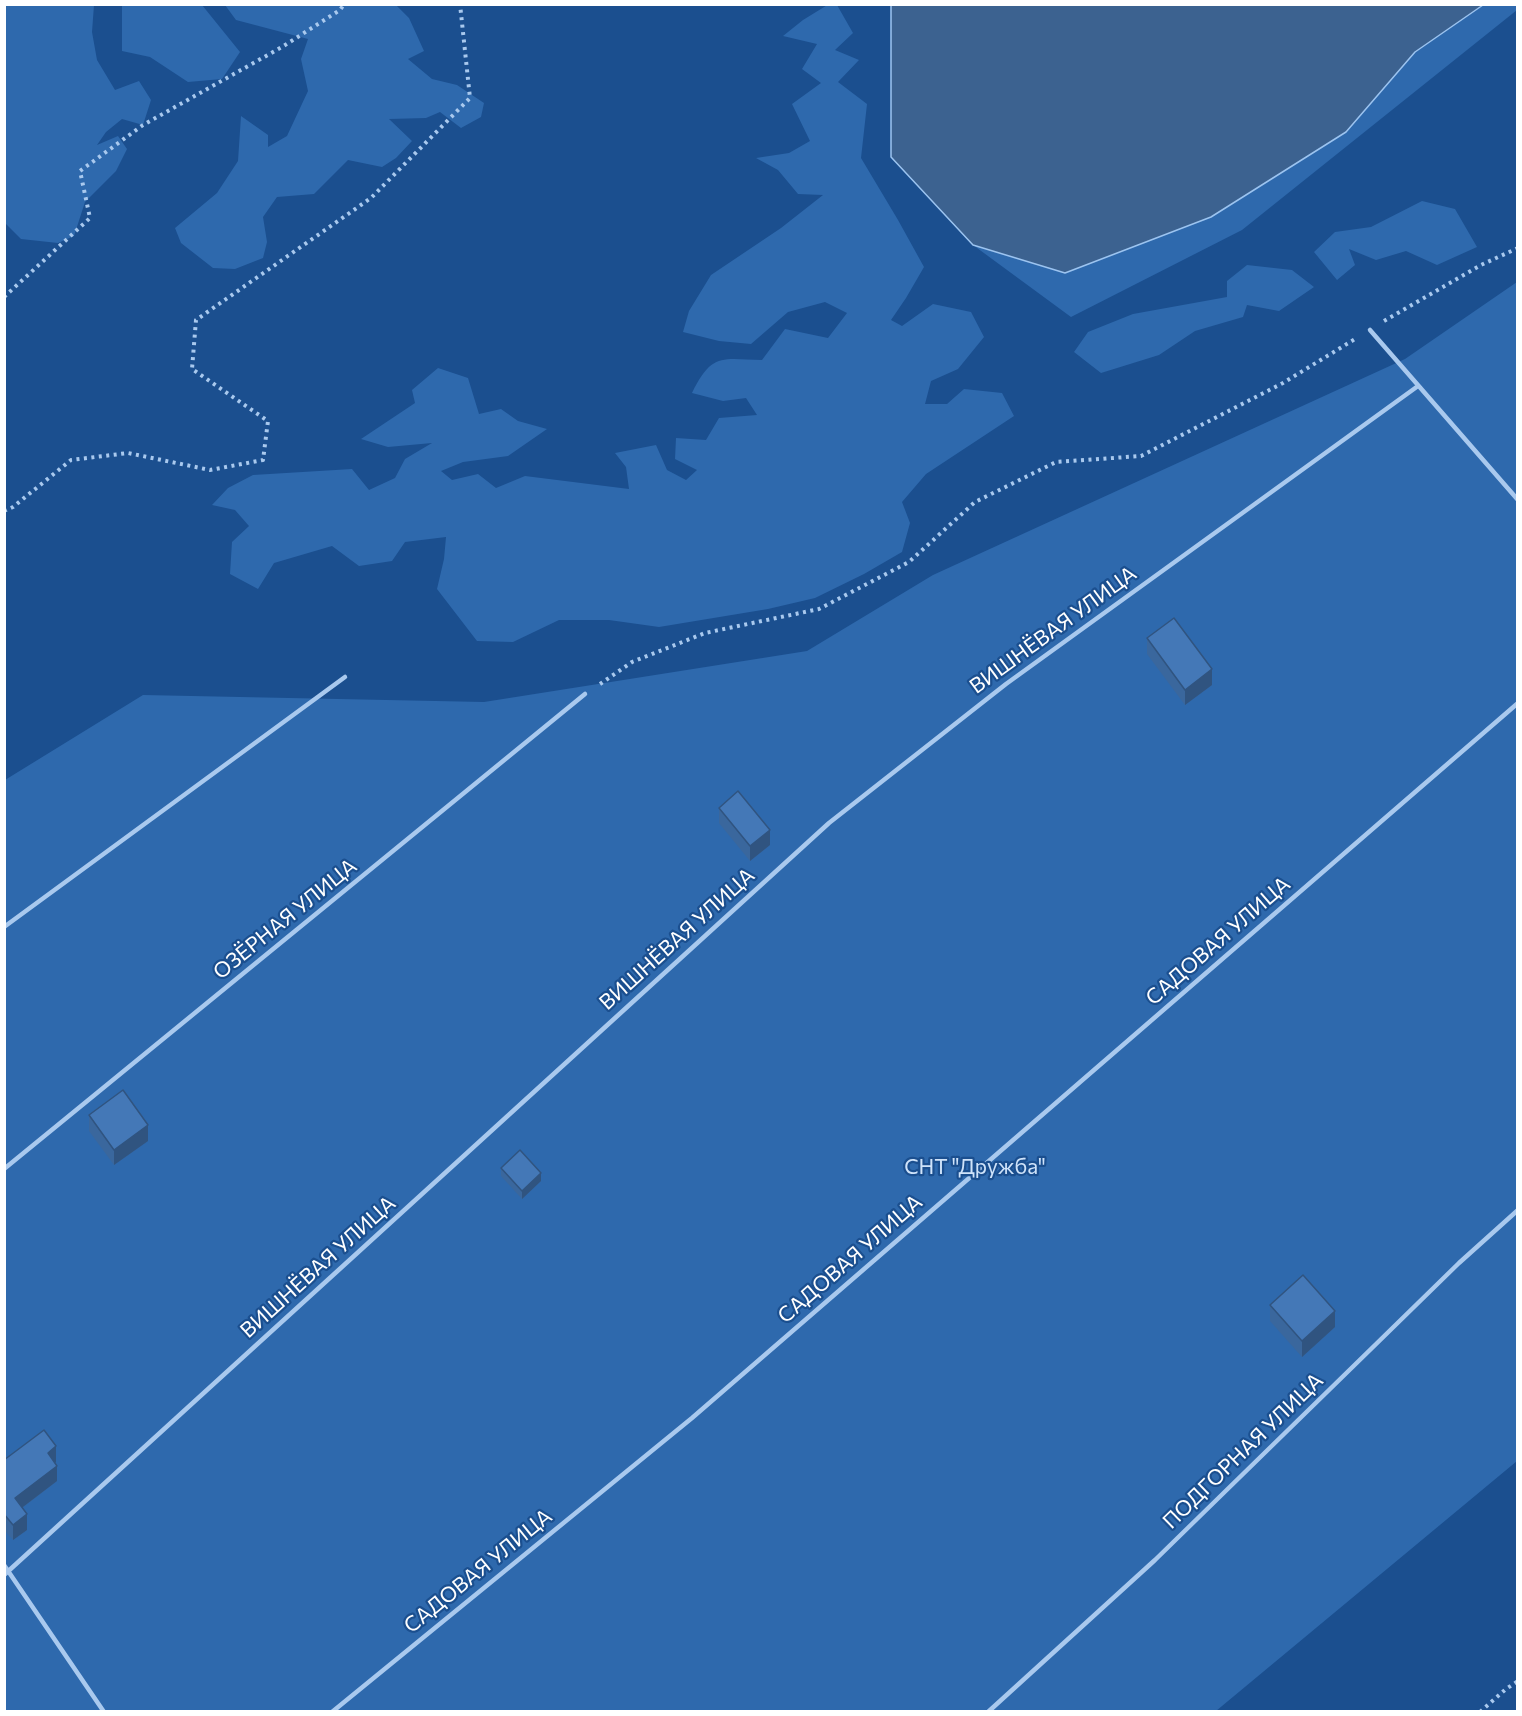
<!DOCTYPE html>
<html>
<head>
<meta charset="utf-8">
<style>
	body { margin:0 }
	#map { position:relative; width:1522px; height:1716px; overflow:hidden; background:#1b4f8f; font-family:Commissioner,sans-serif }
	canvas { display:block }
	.frame { position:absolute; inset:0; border:6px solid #fff; pointer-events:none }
</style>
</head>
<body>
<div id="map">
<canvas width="1522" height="1716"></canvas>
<div class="frame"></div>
</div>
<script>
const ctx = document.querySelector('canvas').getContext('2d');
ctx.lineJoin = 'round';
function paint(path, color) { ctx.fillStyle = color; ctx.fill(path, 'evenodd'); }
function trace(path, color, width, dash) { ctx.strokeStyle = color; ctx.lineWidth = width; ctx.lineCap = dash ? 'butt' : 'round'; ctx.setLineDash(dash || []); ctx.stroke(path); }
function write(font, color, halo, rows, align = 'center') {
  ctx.font = font + ' Commissioner,sans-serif'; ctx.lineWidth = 4.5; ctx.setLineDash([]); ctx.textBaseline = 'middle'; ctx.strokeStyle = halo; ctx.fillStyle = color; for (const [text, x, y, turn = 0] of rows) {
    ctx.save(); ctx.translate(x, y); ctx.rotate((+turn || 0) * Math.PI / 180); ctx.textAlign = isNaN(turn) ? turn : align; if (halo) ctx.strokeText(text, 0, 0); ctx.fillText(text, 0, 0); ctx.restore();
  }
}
paint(new Path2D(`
	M5 4 94 5 92 32 97 60 115 90 139 81 151 100 143 125 122 119 106 132 97 145 118 136 127 149 116 171 85 202 74 236 58 243 21 239 5 223Z
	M363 4 364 6 396 5 409 18 424 51 408 59 432 79 457 85 484 103 481 117 461 128 440 112 426 118 389 119 412 141 396 158 382 167 348 160 314 194 277 197 263 217 267 242 263 258 235 269 213 268 181 243 175 228 217 193 238 161 241 116 268 135V147L287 136 308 91 301 59 308 39 236 20 225 5Z
	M829 4 837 5 853 33 835 50 859 60 838 82 867 104 861 158 898 220 924 267 906 298 891 320 902 326 933 304 971 312 984 337 958 369 931 381 925 404H947L964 389 1002 393 1014 416 926 474 902 502 910 523 902 552 864 574 815 598 768 609 659 627 609 620H559L513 642 477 641 437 589 444 559 446 537 405 542 392 561 359 566 332 546 274 563 258 589 230 574 232 542 249 526 235 510 212 505 228 488 253 475 352 469 369 490 395 478 405 459 432 443 388 447 361 439 415 403 412 390 438 368 468 378 479 414 501 409 518 421 547 429 508 456 463 462 441 471 452 480 478 474 496 488 525 476 629 489 626 467 615 453 656 445 667 470 686 480 697 470 675 459 676 438 706 440 719 418 757 415 746 398 723 401 692 393C712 352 722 359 762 360L785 329 828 338 847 313 825 302 788 312 751 344 719 341 683 332 689 311 711 275 781 228 823 195 798 194 778 170 756 158 789 153 810 141 792 104 821 83 802 69 817 44 783 36 803 20Z
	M122 5H202L240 52 222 79 188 82 150 57 122 51Z
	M1483 5H1517V10L1242 230 1071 317 973 245 1065 273 1346 132 1415 52Z
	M1422 201 1455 209 1477 247 1437 265 1406 251 1376 260 1349 249 1355 265 1337 280 1314 252 1335 232 1371 227Z
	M1247 265 1292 270 1314 287 1279 311 1247 305 1243 317 1195 331 1159 355 1101 373 1074 352 1088 332 1133 314 1227 297V281Z
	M1517 282V1461L1216 1711 5 1712V780L143 695 484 702 807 651 933 575 1405 359Z`), '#2e69ad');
const water = new Path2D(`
	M891 5V4L1483 5 1415 52 1346 132 1211 217 1065 273 973 245 891 157Z`);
paint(water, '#3c6290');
trace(water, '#9cc4f0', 1.5);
trace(new Path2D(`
	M4 297 90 218 80 171 143 125 282 47 340 10 344 4
	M1384 321 1481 265 1518 248
	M4 511 13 507 71 460 128 453 210 470 263 460 268 421 192 369 196 320 371 198 470 98 460 4
	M600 684 632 662 705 633 819 609 909 562 975 502 1056 462 1141 456 1283 383 1355 339
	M1480 1712 1506 1689 1518 1681`), '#a9c9ee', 4, [3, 4.5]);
trace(new Path2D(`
	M1370 330 1518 500
	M4 927 345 677
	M4 1169 585 694
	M4 1565 104 1712
	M4 1575 829 823 1006 684 1418 386
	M332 1712 692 1418 1518 703
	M988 1712 1155 1560 1459 1263 1518 1210`), '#a9c9ee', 4.5);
paint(new Path2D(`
	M1147 638 1212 685 1185 705 1147 654Z
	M719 808 770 845 750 861 719 823Z
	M89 1115 148 1141 114 1165 89 1131Z
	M501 1168 541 1181 522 1199 501 1176Z
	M1270 1305 1335 1327 1302 1357 1270 1321Z
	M4 1460 56 1462 55 1463 57 1481 22 1508 27 1530 13 1540 4 1530Z`), '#3a679d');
paint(new Path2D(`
	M1212 669V685L1185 705V690Z
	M770 830V845L750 861V846Z
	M148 1125V1141L114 1165V1150Z
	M541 1173V1181L522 1199V1191Z
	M1335 1311V1327L1302 1357V1341Z
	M56 1446V1462L48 1469V1453Z
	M57 1466V1481L15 1513V1498Z
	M27 1514V1530L13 1540V1525Z`), '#305480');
const building = new Path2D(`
	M1174 618 1212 669 1185 690 1147 638Z
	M738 791 770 830 750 846 719 808Z
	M123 1090 148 1125 114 1150 89 1115Z
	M520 1150 541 1173 522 1191 501 1168Z
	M1303 1275 1335 1311 1302 1341 1270 1305Z
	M44 1430 56 1446 48 1453 57 1466 15 1498 27 1514 13 1525 4 1514V1460Z`);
paint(building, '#4478b7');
trace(building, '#305480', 1.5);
write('21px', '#fff', '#1b4f8f', [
	["ВИШНЁВАЯ УЛИЦА",1053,630,-36],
	["ОЗЁРНАЯ УЛИЦА",285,919,-39],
	["ВИШНЁВАЯ УЛИЦА",677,939,-42],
	["САДОВАЯ УЛИЦА",1218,941,-41],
	["САДОВАЯ УЛИЦА",850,1259,-41],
	["ВИШНЁВАЯ УЛИЦА",318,1267,-42],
	["ПОДГОРНАЯ УЛИЦА",1243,1451,-44],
	["САДОВАЯ УЛИЦА",478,1571,-39]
]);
write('21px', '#cfe3fa', '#1b4f8f', [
	["СНТ \"Дружба\"",975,1167]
]);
</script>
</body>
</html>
